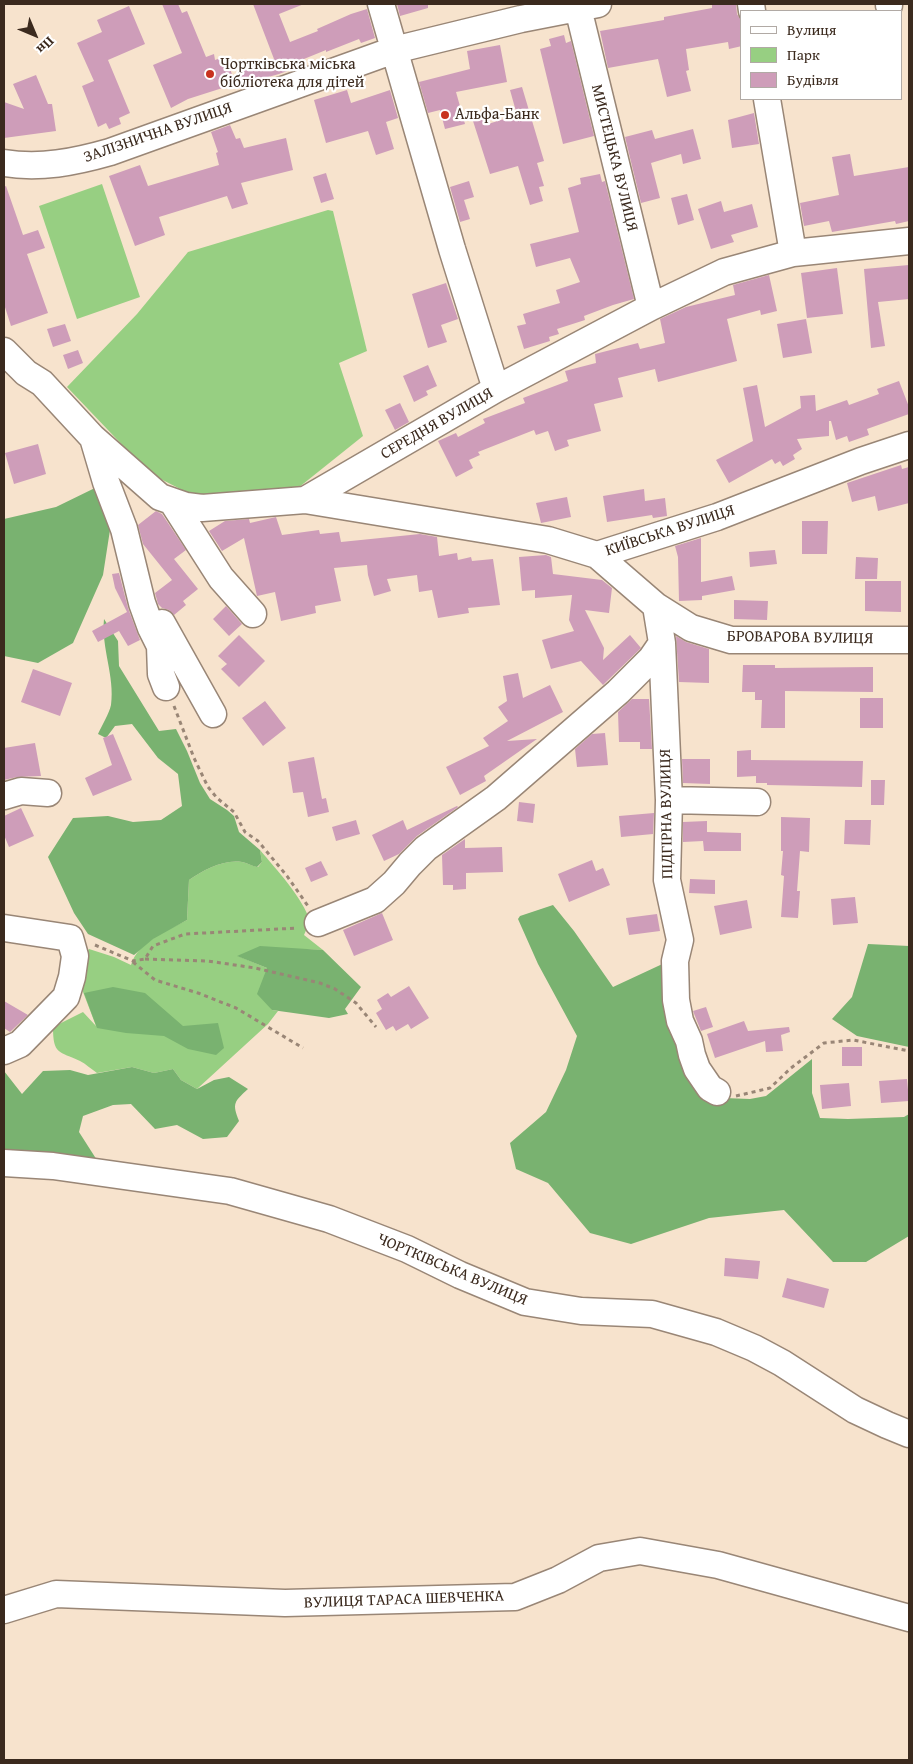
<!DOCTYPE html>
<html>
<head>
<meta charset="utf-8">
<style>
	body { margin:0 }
	#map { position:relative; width:913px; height:1764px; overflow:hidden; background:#f7e3cd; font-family:"Gentium Book Plus",serif }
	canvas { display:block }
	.frame { position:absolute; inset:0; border:5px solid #3b2a1e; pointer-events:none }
	.legend { position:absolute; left:740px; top:10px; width:162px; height:90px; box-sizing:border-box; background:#fff; border:1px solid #b1aaa5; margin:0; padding:6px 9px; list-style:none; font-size:15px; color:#3b2a1e }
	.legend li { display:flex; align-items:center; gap:10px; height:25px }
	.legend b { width:25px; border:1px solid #b1aaa5 }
	.north { position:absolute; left:10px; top:10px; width:50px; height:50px; -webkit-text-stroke:4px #fff; paint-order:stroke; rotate:135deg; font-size:14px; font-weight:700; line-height:20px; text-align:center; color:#3b2a1e }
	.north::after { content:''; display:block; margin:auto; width:18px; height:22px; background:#3b2a1e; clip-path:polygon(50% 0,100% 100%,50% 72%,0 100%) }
</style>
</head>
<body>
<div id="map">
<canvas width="913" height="1764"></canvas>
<div class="frame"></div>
<ul class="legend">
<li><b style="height:6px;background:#fff"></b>Вулиця</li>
<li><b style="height:14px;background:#97cf82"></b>Парк</li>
<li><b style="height:14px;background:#ce9db9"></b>Будівля</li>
</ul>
<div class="north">Пн</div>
</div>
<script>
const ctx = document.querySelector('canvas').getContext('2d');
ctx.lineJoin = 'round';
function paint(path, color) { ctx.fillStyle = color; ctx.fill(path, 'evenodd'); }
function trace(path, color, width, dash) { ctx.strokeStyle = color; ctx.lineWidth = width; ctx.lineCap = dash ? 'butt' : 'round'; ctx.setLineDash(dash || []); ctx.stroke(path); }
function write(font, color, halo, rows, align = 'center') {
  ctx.font = font + ' "Gentium Book Plus",serif'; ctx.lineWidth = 4.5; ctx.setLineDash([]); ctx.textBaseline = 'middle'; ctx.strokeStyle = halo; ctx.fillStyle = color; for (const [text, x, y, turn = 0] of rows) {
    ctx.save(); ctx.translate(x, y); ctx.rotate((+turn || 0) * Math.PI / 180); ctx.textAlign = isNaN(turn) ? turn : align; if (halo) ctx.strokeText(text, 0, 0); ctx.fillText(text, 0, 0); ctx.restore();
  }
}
paint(new Path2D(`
	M102 184 140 297 77 319 39 206Z
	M328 210 333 211 367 351 339 363 363 436 293 492 220 496 188 493 149 473 67 387 137 314 188 252Z
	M260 850C276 869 303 898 310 921L304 935 323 950 299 949 238 956 267 968 272 1010 278 1011 268 1024 197 1089 181 1080 173 1069 154 1073 132 1067 97 1073C91 1069 86 1064 80 1061 59 1051 53 1055 53 1027L83 1012 96 1026 80 984 84 957 89 949 114 957 131 965C138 941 167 931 187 920L189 880C203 870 224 859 242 862 247 863 252 866 258 867L262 862Z`), '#97cf82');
paint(new Path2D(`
	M99 486 110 530 103 575 73 643 38 663 4 656V519L56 507Z
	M104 619 118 641 119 666 159 731 176 729 187 751 200 783 210 799 227 810 234 816 239 832 260 850 262 862 257 867C252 866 247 863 242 862 224 859 203 870 189 880L187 920 153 939 134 955 88 934 74 913 48 857 73 818 108 816 133 822 161 820 182 806 178 774 158 758 132 724 115 726 106 738 98 734C102 725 109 714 111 705 115 676 101 648 104 619Z
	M553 905 574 931 613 987 671 960V985L724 1098 750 1099 766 1096 812 1059V1093L820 1118 848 1119 904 1117 909 1114V1236L866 1262H833L784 1210 709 1218 631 1244 590 1233 548 1183 516 1169 510 1143 546 1112 566 1070 577 1036 538 964 518 919 520 916Z
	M868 944 909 946V1047L857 1036 832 1019 852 997Z
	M260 946 323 950 361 987 345 1009 348 1014 329 1018 272 1010 257 994 267 968 237 956Z
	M113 987 145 993 183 1026 218 1023 224 1048 216 1055 188 1049 164 1036 126 1033 97 1028 84 993Z
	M132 1067 154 1073 173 1069 181 1080 197 1089 214 1080 229 1077 248 1089C234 1102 232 1103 239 1121L227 1137 203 1139 177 1125 155 1129 131 1104 113 1105 83 1116 79 1132 102 1168 4 1160V1071L22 1094 43 1071 70 1070 88 1075Z`), '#79b270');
paint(new Path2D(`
	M162 4H178L182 13 187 11 206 57 214 54 215 60 226 56 235 84 188 99 171 108 153 65 182 53Z
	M253 4H304L279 14 290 42 318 31 317 29 351 14 367 9 375 38 361 43 359 39 326 52V50L299 61 301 66 279 74 243 84 238 71 274 59Z
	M397 4H428V8L400 16Z
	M720 4H736L737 14 742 22V46L729 49 728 42 686 49 689 70 686 71 691 91 667 97 658 59 608 68 600 31 664 20V17L712 8V5Z
	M129 6 145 44 108 60 130 113 119 118 121 124 109 129 106 123 98 127 82 86 94 81 77 43 102 32 97 20Z
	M564 35 566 43 571 41 594 136 563 144 540 49 551 46 549 39Z
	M500 45 507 82 456 92 465 124 445 129 440 110 428 113 419 82 470 69 467 51Z
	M36 75 48 104H52L56 131 4 138V102L24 109 13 84Z
	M522 87 544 161 537 163 544 186 539 187 543 201 530 205 518 166 490 174 473 121 486 117 488 124 517 115 510 90Z
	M347 90 351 103 390 90 398 118 386 122 394 149 376 155 368 131 326 143 314 100Z
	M754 113 759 144 732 148 728 120Z
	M230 125 236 139 240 138 244 148 286 138 293 170 241 183 248 204 232 209 227 196 159 217 165 235 135 246 109 176 140 165 148 186 219 165 216 153 218 152 211 132Z
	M693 129 701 159 683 164 681 154 651 163 660 198 641 203 625 137 652 130 655 139Z
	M850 154 854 176 909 167V221L896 224 895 221 832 232 829 221 804 226 800 203 839 195 832 157Z
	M326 173 334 199 321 203 313 177Z
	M600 174 602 182 605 181 634 299 613 305 584 316 585 320 557 329 559 334 549 337 550 341 524 349 517 326 526 324 523 314 560 303 556 290 580 282 570 258 536 267 530 244 579 232 568 188 581 184 580 178Z
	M469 181 474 197 464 200 470 219 460 222 450 187Z
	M6 186 23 235 38 230 45 248 27 254 48 313 11 326 4 304V187Z
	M687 194 694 220 678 225 671 198Z
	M721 201 724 212 752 204 758 227 731 235 734 242 711 249 698 209Z
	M909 265V299L878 302 885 346 871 348 864 269Z
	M837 268 843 314 807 318 801 273Z
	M769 275 777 311 761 315 760 310 727 319 737 361 658 382 655 369 618 378 623 397 594 404 601 431 567 440 569 446 555 451 548 431 536 435 534 430 478 452 480 455 469 460 473 468 456 477 438 441 456 433 458 437 485 423 483 419 525 403 523 398 568 381 565 371 596 363 595 354 638 343 640 349 665 343 660 319 686 307 735 295 733 285Z
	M446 283 458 319 441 325 447 342 428 348 412 294Z
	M806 319 812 353 783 358 777 324Z
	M65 324 71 341 53 347 47 329Z
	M78 350 83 363 68 369 63 355Z
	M428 365 437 386 426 391 428 395 414 402 403 376Z
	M899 381 909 407V414L867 429 869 435 849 442 847 436 836 440 831 421H829V436L797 439 802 449 793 455 795 459 783 466 780 461 775 464 772 459 729 483 716 460 753 441 743 388 757 385 765 427 801 408 800 396 815 395 816 411 847 400 849 405 879 394 877 389Z
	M400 403 409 422 395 430 385 410Z
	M38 444 46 474 14 484 5 453Z
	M901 465 902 469 909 467V503L878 511 875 496 852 502 847 483Z
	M644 489 645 501 665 498 667 516 653 518 652 515 607 522 603 496Z
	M567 497 571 517 541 523 536 503Z
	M156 511 162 514 186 550 174 559 198 589 183 601 186 605 174 615 169 610 162 608 158 604 155 593 172 580 143 544 138 525Z
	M276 517 282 535 319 530 320 534 339 532 341 542 420 534 437 537 439 556 457 553 458 560 471 557 472 561 493 559 500 605 468 608 469 613 438 618 432 590 419 592 417 575 387 579 391 591 374 596 368 575 367 565 334 568 341 601 315 606 316 613 281 621 275 592 257 596 244 538 222 551 209 531 225 521 249 519 250 523Z
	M802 521H828L827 554H802Z
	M701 538V582L732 576 735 590 702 596V600L679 601 678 557 675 546Z
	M775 550 777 564 750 567 749 552Z
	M546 555 551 557 553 574 602 580 612 588 609 613 585 610 604 648 603 660 630 635 641 648 603 685 581 661 551 669 542 640 574 631 569 620 572 595 535 598V590L522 591 519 557Z
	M856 557 878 558 877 579H855Z
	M119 573 128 608 140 640 128 646 119 631 98 642 92 631 127 612 115 588 112 574Z
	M865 581H901V612L865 611Z
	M734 600 768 601 767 620 734 619Z
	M226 606 242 624 229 636 213 619Z
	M239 635 265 661 239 687 221 669 227 664 218 656Z
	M676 636 686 642 709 649V683L679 682Z
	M743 665H775V668L873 667V692L785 691V728H761L762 700H755V692H742Z
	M33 669 72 683 60 716 21 702Z
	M518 673 523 698 550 685 563 712 507 741 537 739 484 776 486 781 460 795 446 767 489 746 483 738 508 721 498 707 507 701 503 676Z
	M860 698H883V728H860Z
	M632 699H649L652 749H640V742H619L618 712Z
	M265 701 286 728 263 746 242 718Z
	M605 733 608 765 577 767 575 749 592 734Z
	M113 734 132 780 93 796 85 778 112 765 103 738Z
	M35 743 41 776 17 777 4 780V748Z
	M751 750V760L863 761 862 787 767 785V783H756V776L737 777V751Z
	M314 757 322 799 326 798 329 812 308 817 303 792 293 793 288 762Z
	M682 759H710V784L683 783Z
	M871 780H885L884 805H871Z
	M519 802 535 804 533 823 517 821Z
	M457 806 458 807 417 836 399 854 384 861 372 835 403 820 407 830Z
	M21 808 34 836 9 847 4 835V816Z
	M654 813 653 834 621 837 619 816Z
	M781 817 810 818 809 852 800 851 797 891H800L798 918 781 917 784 876 781 875 783 851H781Z
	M356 820 360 834 336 841 332 827Z
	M845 820H871L870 845 844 844Z
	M707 821V832L741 833V851H704L703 841 683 842V822Z
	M465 839V848L502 847 503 872 466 873V889L453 890V885H443L442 855Z
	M592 860 596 871 603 868 610 885 569 902 558 874Z
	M321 861 328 875 311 882 305 868Z
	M690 879 715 880V894L689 893Z
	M855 897 858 923 833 925 831 899Z
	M747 900 752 928 720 935 714 906Z
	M382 913 393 940 354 956 343 930Z
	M657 914 660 931 629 935 626 918Z
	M409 986 429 1018 411 1029 408 1024 396 1031 393 1026 386 1030 376 1013 382 1009 377 1000 388 993 391 997Z
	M4 1001 28 1015 10 1032 4 1028Z
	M706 1007 713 1027 701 1031 693 1011Z
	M744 1021 748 1031 789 1027 790 1032 781 1035 783 1051 766 1052 765 1041 715 1058 707 1034Z
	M842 1047H862V1066H842Z
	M907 1079 909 1101 881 1103 879 1081Z
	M849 1083 851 1106 822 1109 820 1085Z
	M725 1258 760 1261 758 1279 724 1276Z
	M787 1278 829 1289 824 1308 782 1297Z`), '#ce9db9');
const minor = new Path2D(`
	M381 4 452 249 496 389
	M751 4 752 11
	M889 4V5
	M578 8 651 307
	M767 99 793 253
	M4 163C40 169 75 162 110 152L394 50 521 19 598 4
	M4 351 26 373 42 383 93 438 160 497 186 506 202 508 305 500 496 389 651 307 724 272 793 253 909 241
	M93 438 106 482 124 529 142 603 151 628 160 646 161 674 166 687
	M305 500 548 540 597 555 717 517 861 461 909 445
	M173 503 221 578 253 614
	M597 555 656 606 691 628 731 640H909
	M162 623 213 714
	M662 643 669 800 667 880 680 940 675 961 676 1000 680 1021 689 1041 692 1055 697 1069 710 1088 717 1092
	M4 796 21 791 48 793
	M669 800 757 802
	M318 923 375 900 394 883 410 864 426 848 496 798 618 692 651 659 662 643 656 606
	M4 928 70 938 75 956 72 977 66 997 20 1044 4 1051
	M4 1163 53 1166 230 1191 329 1219 407 1249 460 1275 525 1302 581 1311 652 1314 716 1332 754 1348 782 1363 855 1410 887 1425 909 1434
	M4 1610 56 1594 285 1603 515 1597 558 1580 599 1558 640 1551 718 1565 909 1618`);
trace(minor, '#998676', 29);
trace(new Path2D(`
	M174 706 194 758 208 787 217 798 234 812 245 832 258 841 287 876 308 906
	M95 945 133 961 145 959 153 946 185 934 298 928
	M145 959 208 961 255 968 320 983 335 989 356 1003 376 1027
	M133 962 155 980 198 993 236 1008 303 1048
	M736 1096 770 1088 791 1068 824 1043 853 1040 909 1051`), '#998676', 3, [4, 4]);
trace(minor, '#fff', 26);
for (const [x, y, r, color] of [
	[210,74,5,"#c8321e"],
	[445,115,5,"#c8321e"]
]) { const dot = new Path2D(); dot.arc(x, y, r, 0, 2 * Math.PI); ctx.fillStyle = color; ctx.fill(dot); trace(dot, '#fff', 2); }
write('16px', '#3b2a1e', '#fff', [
	["Чортківська міська",220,65],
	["бібліотека для дітей",220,83],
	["Альфа-Банк",455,115]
], 'left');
write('16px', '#3b2a1e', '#fff', [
	["ЗАЛІЗНИЧНА ВУЛИЦЯ",158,133,-19],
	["МИСТЕЦЬКА ВУЛИЦЯ",614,158,76],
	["СЕРЕДНЯ ВУЛИЦЯ",437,424,-30],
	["КИЇВСЬКА ВУЛИЦЯ",670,531,-18],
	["БРОВАРОВА ВУЛИЦЯ",800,638,1],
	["ПІДГІРНА ВУЛИЦЯ",667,814,-91],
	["ЧОРТКІВСЬКА ВУЛИЦЯ",452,1270,23],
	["ВУЛИЦЯ ТАРАСА ШЕВЧЕНКА",404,1600,-2]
]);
</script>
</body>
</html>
